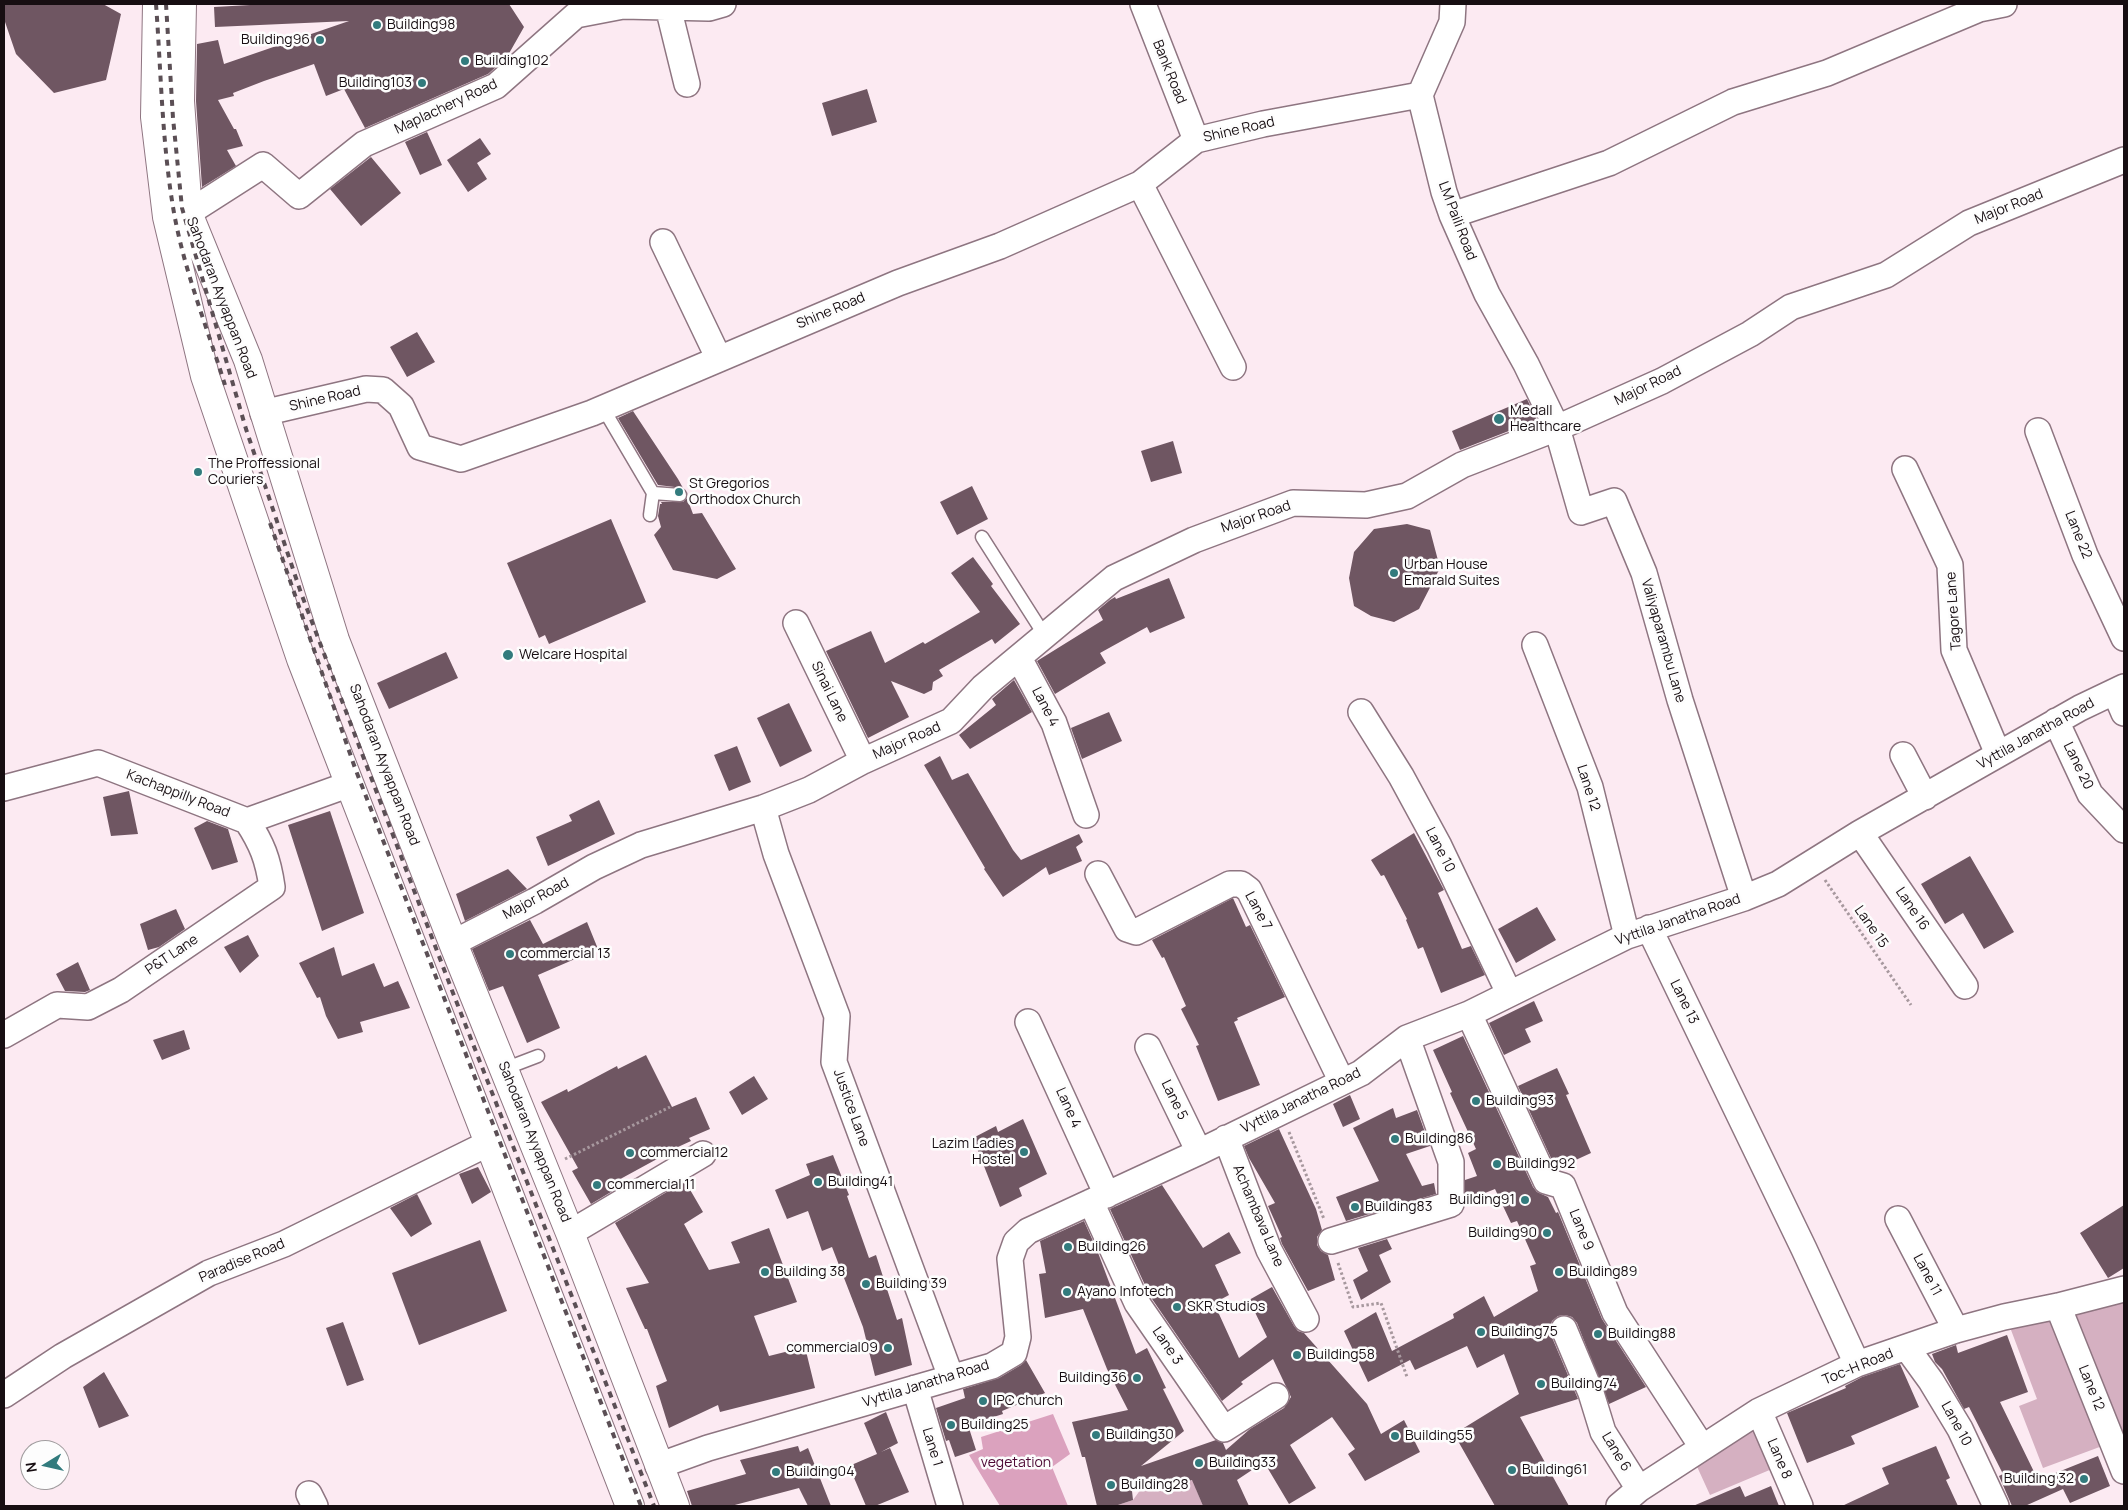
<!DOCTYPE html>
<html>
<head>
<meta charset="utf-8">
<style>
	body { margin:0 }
	#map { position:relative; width:2128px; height:1510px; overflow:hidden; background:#fceaf2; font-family:Manrope,sans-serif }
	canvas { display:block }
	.frame { position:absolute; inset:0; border:5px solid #170e12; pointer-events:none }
	.north { position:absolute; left:20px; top:1440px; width:50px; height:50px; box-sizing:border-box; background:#fdfdfd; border:1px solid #a19d9f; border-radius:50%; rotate:261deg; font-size:14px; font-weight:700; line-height:20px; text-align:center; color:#170e12 }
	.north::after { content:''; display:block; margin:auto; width:18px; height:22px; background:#327b7d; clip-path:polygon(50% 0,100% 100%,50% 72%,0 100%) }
</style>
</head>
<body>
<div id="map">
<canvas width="2128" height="1510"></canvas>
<div class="frame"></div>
<div class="north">N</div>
</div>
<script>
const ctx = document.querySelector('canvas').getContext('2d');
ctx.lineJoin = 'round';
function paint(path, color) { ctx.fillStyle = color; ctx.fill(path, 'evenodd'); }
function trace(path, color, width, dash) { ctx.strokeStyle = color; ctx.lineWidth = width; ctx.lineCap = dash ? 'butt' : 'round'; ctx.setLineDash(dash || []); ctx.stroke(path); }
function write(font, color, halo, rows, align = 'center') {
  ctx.font = font + ' Manrope,sans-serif'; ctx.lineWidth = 5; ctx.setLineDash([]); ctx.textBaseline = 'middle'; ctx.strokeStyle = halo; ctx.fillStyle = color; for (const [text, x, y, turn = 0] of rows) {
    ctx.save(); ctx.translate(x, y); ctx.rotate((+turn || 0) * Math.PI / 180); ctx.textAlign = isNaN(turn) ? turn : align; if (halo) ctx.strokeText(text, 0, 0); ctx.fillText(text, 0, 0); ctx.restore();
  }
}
paint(new Path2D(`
	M2124 1299V1453L2067 1314Z
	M2053 1315 2105 1445 2043 1468 2019 1406 2037 1399 2008 1322Z
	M1747 1425 1757 1430 1772 1469 1710 1495 1694 1460Z
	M1167 1466 1179 1484 1233 1468 1196 1489 1203 1506H1115L1133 1500 1141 1489 1168 1484Z`), '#d5b0c1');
paint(new Path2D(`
	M1053 1414 1070 1454 1052 1467 1068 1506H1000L969 1455 983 1449 981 1437Z`), '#dba2be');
paint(new Path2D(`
	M4 4H103L121 14 106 80 54 93 16 54 4 19Z
	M268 4H509L524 27 507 57 488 74 365 128 344 89 326 96 314 64 264 81 233 93 234 96 218 100 234 129H236L243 146 227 150 236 166 202 187 196 101 197 44 218 40 224 64 349 21 215 27 214 7Z
	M867 89 877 122 832 136 822 103Z
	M427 132 442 165 420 175 405 142Z
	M480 138 491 154 477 163 487 179 468 192 447 160Z
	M371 157 401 193 361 226 330 189Z
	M417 332 435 362 407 377 390 347Z
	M1527 399 1537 420 1460 450 1452 431Z
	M633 411 678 479 683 488 658 485 618 418Z
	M1173 441 1182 473 1151 482 1141 451Z
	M972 486 988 519 957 535 940 502Z
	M687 498 693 514 702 513 736 569 717 579 673 570 654 535 661 527 658 516 660 504H662L661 502H683Z
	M611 519 646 602 549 644 545 635 539 638 507 563Z
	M1407 524 1430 530 1440 568 1419 609 1394 622 1371 616 1354 606 1349 578 1354 552 1374 529Z
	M973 557 993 584 991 586 1020 624 995 644 992 639 939 670 943 676 933 682 932 690 924 694 891 681 909 717 868 738 826 651 871 631 885 663 923 642 925 644 980 612 951 573Z
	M1169 578 1185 618 1150 633 1147 627 1100 653 1106 663 1055 694 1037 661 1103 620 1098 610 1110 600 1115 597 1116 599Z
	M446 652 458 678 389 709 377 683Z
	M1014 680 1032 712 970 749 959 735 996 705 992 699Z
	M789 703 812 751 780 767 757 718Z
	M1109 712 1122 741 1082 759 1071 728Z
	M737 746 751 782 729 791 714 755Z
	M940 756 952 780 968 773 1013 850 1021 860 1079 834 1083 842 1076 847 1082 861 1049 875 1046 867 1003 897 984 869 985 868 924 765Z
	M129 791 138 834 111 836 103 797Z
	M599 800 615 834 548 866 536 837 572 821 569 815Z
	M330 811 364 913 322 931 288 825Z
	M207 821 228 829 238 862 212 870 194 828Z
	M1414 833 1444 890 1438 893 1462 949 1471 946 1485 975 1441 993 1423 947 1418 949 1406 920 1407 919 1384 875 1381 876 1371 860Z
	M1970 856 2014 932 1984 949 1963 913 1945 924 1921 884Z
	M508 869 527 889 465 921 456 894Z
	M1233 898 1246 927 1250 925 1285 997 1237 1018 1238 1020 1234 1022 1260 1085 1218 1101 1196 1046 1199 1045 1181 1009 1186 1006 1164 957 1162 958 1152 940Z
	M1537 907 1556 940 1516 963 1498 929Z
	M176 909 185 929 159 947 148 950 140 924Z
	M530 920 543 944 587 922 598 949 538 975 560 1028 527 1043 503 986 489 991 472 949Z
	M248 935 259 956 240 973 224 947Z
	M334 947 342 976 374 963 384 987 398 981 410 1008 360 1022 363 1032 338 1039 326 1016 320 997 317 998 299 963Z
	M78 962 90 990 85 992 65 991 56 974Z
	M1534 1001 1543 1021 1525 1029 1531 1042 1504 1055 1489 1023Z
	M184 1030 190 1049 162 1060 153 1040Z
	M1463 1036 1533 1187 1537 1192 1548 1197 1556 1213 1558 1212 1602 1319 1646 1387 1609 1404 1577 1323 1572 1317 1565 1315 1558 1316 1552 1321 1550 1328 1551 1335 1578 1399 1520 1417 1569 1506H1495L1454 1434 1519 1394 1504 1354 1477 1368 1467 1346 1415 1370 1410 1360 1368 1382 1344 1331 1376 1312 1392 1351 1454 1318 1453 1314 1484 1296 1494 1317 1538 1291 1530 1266 1536 1264 1517 1221 1511 1223 1495 1189 1465 1201V1180L1477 1176 1468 1153 1476 1149 1450 1093 1452 1092 1433 1050Z
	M646 1055 672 1107 696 1097 710 1129 689 1138 691 1141 656 1157 657 1159 613 1183 616 1189 591 1204 572 1171 578 1168 541 1102 567 1089 568 1092 617 1066 618 1069Z
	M1557 1068 1569 1094 1566 1095 1591 1153 1556 1169 1518 1086Z
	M754 1076 768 1099 742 1115 729 1092Z
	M1350 1095 1360 1119 1343 1127 1333 1104Z
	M1393 1108 1396 1118 1417 1110 1430 1146 1406 1154 1422 1186 1434 1183 1436 1194 1346 1221 1336 1197 1379 1181 1353 1128Z
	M1023 1119 1047 1174 1019 1188 1022 1196 1000 1207 973 1138 996 1126 998 1132Z
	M1279 1129 1316 1209 1322 1230 1317 1237V1245L1321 1251 1328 1255 1335 1280 1308 1291 1282 1244 1280 1238 1282 1237 1268 1206 1275 1203 1249 1158 1244 1146Z
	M833 1155 849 1195 847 1196 869 1258 876 1255 897 1320 902 1318 912 1365 875 1376 863 1327 832 1247 822 1251 808 1211 787 1219 775 1190 810 1175 806 1164Z
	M478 1167 491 1192 472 1204 459 1174Z
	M685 1181 703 1212 684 1224 709 1270 740 1263 731 1242 769 1228 797 1302 754 1316 769 1356 805 1347 815 1388 720 1412 718 1405 669 1428 656 1386 667 1381 647 1329H645L626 1288 649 1283 615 1223Z
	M1162 1185 1203 1248 1229 1232 1241 1253 1215 1265 1229 1295 1214 1303 1239 1358 1267 1337 1249 1300 1272 1287 1294 1326 1298 1331 1304 1333 1367 1404 1381 1434 1404 1420 1420 1452 1365 1481 1348 1454 1355 1449 1332 1417 1290 1445 1316 1488 1289 1504 1264 1462 1237 1480 1249 1506H1203L1192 1480 1179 1484 1178 1483 1132 1491 1133 1500 1115 1506H1097L1085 1457H1082L1072 1422 1128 1410 1107 1369 1083 1309 1045 1318 1039 1274 1046 1273 1040 1241 1084 1221 1097 1250 1136 1354 1147 1348 1166 1388 1163 1389 1184 1431 1141 1466 1216 1440 1223 1443 1226 1450 1250 1429 1284 1408 1291 1397 1273 1359 1241 1382 1243 1384 1222 1401 1150 1296 1110 1209Z
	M417 1194 432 1224 411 1237 390 1208Z
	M2124 1205V1268L2108 1278 2080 1233Z
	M1387 1239 1392 1249 1379 1255 1391 1282 1361 1300 1353 1280 1368 1271 1358 1248Z
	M480 1240 507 1311 419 1345 392 1273Z
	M343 1322 364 1380 347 1386 326 1328Z
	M2007 1335 2028 1392 2000 1402 2038 1480 2098 1456 2110 1486 2070 1503 2063 1489 2025 1506H2012L1999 1476 2003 1474 1969 1407 1964 1409 1942 1369 1935 1362 1932 1354 1956 1345 1958 1353Z
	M1026 1360 1045 1393 1002 1411 1003 1414 968 1425 976 1450 955 1457 949 1440 946 1441 936 1408 965 1398 963 1389 999 1378 1021 1365Z
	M1900 1364 1919 1407 1851 1436 1855 1444 1807 1463 1787 1413 1846 1388 1845 1386 1862 1377Z
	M104 1372 129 1416 99 1428 83 1387Z
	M886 1412 898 1443 881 1452 890 1448 909 1492 875 1506H866L849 1466 877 1454 864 1423Z
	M798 1446 800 1452 808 1448 831 1506H808L799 1488 731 1506H692L687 1491 746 1474 740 1460Z
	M1936 1446 1950 1478 1946 1480 1958 1506H1842L1889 1484 1882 1468Z
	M1740 1486 1745 1497 1771 1486 1779 1506H1693Z`), '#6f5662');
const service = new Path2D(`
	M603 408 653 493 650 515
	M653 493 680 495
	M982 537 1045 636
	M504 1069 538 1056`);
const minor = new Path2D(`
	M1143 4 1196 140
	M1453 4 1452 22 1420 95 1444 192 1452 215 1487 294 1526 364 1557 428 1581 512 1614 501 1644 573 1680 700 1744 898
	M668 7 687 84
	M1140 184 1233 367
	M188 213 263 165 299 196 364 144 496 86 576 15 623 6 709 8 723 4
	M1452 215 1609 163 1733 102 1827 73 1979 9 2004 4
	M663 242 719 359
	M263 413 366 389 383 390 401 406 420 447 461 459 592 413 898 283 1000 246 1140 184 1196 140 1263 124 1420 95
	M2038 431 2085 555 2124 638
	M1905 469 1950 565 1954 650 1998 754
	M796 623 863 761
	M1535 645 1590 787 1627 936
	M1019 658 1054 723 1086 815
	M2115 692 2124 713
	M1361 712 1401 776 1439 846 1509 993
	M2056 721 2090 794 2124 830
	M1903 755 1925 797
	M4 788 98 763 247 821 350 784
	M763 808 776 854 837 1016 834 1062 951 1377
	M1860 833 1965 986
	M1098 874 1127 929 1136 932 1230 884H1241L1249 890 1342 1082
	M1649 928 1804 1249 1857 1364
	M453 943 535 901 594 867 641 845 763 808 809 790 863 761 951 721 983 687 1114 578 1194 540 1293 503 1366 505 1407 496 1462 465 1557 428 1662 381 1750 334 1791 307 1886 275 1969 223 2124 160
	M1469 1014 1546 1181 1563 1186 1615 1313 1702 1447
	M1028 1022 1107 1195
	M4 1035 57 1005 88 1007 121 990 272 887C268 859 262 844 247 821
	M1148 1047 1199 1152
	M1226 1138 1269 1250 1306 1319
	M1091 1202 1137 1303 1224 1429 1276 1396
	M1898 1219 1956 1330
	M570 1233 703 1154
	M1331 1241 1451 1204V1162L1407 1038
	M2058 1306 2124 1471
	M1564 1329 1591 1393 1603 1432 1639 1489
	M1907 1348 1931 1381 1960 1429 1996 1506
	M915 1388 950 1506
	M4 1395 63 1356 209 1273 284 1244 489 1143
	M1759 1411 1800 1506
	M658 1466 708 1448 992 1366 1014 1353 1018 1337 1010 1259 1016 1242 1028 1231 1199 1152 1361 1073 1407 1038 1469 1014 1627 936 1744 898 1778 884 1860 833 2080 708 2124 687
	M309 1494 315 1506
	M1619 1506 1639 1489 1759 1411 1857 1364 1956 1330 2004 1317 2058 1306 2124 1289`);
const primary = new Path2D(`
	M157 4 155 117 167 217 205 376 301 659 630 1506
	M182 4 180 101 188 213 248 360 335 640 453 943 570 1233 675 1506`);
trace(service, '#8e7581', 15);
trace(minor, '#8e7581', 28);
trace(primary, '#8e7581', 30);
trace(new Path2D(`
	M1825 880 1911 1005
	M1289 1132 1324 1219
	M565 1159 670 1107
	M1338 1263 1353 1307 1381 1303 1407 1377`), '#a7989e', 3, [2.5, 2.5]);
trace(service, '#fff', 12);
trace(minor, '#fff', 25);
trace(primary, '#fff', 28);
trace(new Path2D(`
	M156 4C161 71 162 141 173 207 183 268 207 327 225 385
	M166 4 173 118 182 208 246 429 301 593 453 993 654 1506
	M270 523 355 768 641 1506`), '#5b4f55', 4, [6, 6]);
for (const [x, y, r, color] of [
	[377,25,5,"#327b7d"],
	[320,40,5,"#327b7d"],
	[465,61,5,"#327b7d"],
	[422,83,5,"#327b7d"],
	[1499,419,6,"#327b7d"],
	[198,472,5,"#327b7d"],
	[679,492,5,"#327b7d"],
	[1394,573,5,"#327b7d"],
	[508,655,6,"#327b7d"],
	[510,954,5,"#327b7d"],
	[1476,1101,5,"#327b7d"],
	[1395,1139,5,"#327b7d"],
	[1024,1152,5,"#327b7d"],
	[630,1153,5,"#327b7d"],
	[1497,1164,5,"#327b7d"],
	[818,1182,5,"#327b7d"],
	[597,1185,5,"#327b7d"],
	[1525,1200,5,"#327b7d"],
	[1355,1207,5,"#327b7d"],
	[1547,1233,5,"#327b7d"],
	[1068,1247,5,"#327b7d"],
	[765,1272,5,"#327b7d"],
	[1559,1272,5,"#327b7d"],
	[866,1284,5,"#327b7d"],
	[1067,1292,5,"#327b7d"],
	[1177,1307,5,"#327b7d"],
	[1481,1332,5,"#327b7d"],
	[1598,1334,5,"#327b7d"],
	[888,1348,5,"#327b7d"],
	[1297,1355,5,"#327b7d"],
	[1137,1378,5,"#327b7d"],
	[1541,1384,5,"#327b7d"],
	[983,1401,5,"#327b7d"],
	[951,1425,5,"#327b7d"],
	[1096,1435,5,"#327b7d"],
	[1395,1436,5,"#327b7d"],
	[1199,1463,5,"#327b7d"],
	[1512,1470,5,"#327b7d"],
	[776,1472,5,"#327b7d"],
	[2084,1479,5,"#327b7d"],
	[1111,1485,5,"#327b7d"]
]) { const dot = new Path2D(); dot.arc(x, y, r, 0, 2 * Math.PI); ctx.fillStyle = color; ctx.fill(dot); trace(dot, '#fdfdfd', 2); }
write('14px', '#170e12', '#fdfdfd', [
	["Building98",387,25],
	["Building96",310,40,"right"],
	["Building102",475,61],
	["Building103",412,83,"right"],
	["Medall",1510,411],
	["Healthcare",1510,427],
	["The Proffessional",208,464],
	["Couriers",208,480],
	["St Gregorios",689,484],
	["Orthodox Church",689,500],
	["Urban House",1404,565],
	["Emarald Suites",1404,581],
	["Welcare Hospital",519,655],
	["commercial 13",520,954],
	["Building93",1486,1101],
	["Building86",1405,1139],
	["Lazim Ladies",1014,1144,"right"],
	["Hostel",1014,1160,"right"],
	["commercial12",640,1153],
	["Building92",1507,1164],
	["Building41",828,1182],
	["commercial 11",607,1185],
	["Building91",1515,1200,"right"],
	["Building83",1365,1207],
	["Building90",1537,1233,"right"],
	["Building26",1078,1247],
	["Building 38",775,1272],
	["Building89",1569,1272],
	["Building 39",876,1284],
	["Ayano Infotech",1077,1292],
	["SKR Studios",1187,1307],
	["Building75",1491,1332],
	["Building88",1608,1334],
	["commercial09",878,1348,"right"],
	["Building58",1307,1355],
	["Building36",1127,1378,"right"],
	["Building74",1551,1384],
	["IPC church",993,1401],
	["Building25",961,1425],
	["Building30",1106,1435],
	["Building55",1405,1436],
	["Building33",1209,1463],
	["Building61",1522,1470],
	["Building04",786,1472],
	["Building 32",2074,1479,"right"],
	["Building28",1121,1485]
], 'left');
write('14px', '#170e12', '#fdfdfd', [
	["Bank Road",1169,72,68],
	["Maplachery Road",446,107,-25],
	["Shine Road",1239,130,-13],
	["Major Road",2009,207,-22],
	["LM Paili Road",1457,221,69],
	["Sahodaran Ayyappan Road",221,298,69],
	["Shine Road",831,311,-23],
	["Major Road",1648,386,-26],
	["Shine Road",325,399,-13],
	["Major Road",1256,517,-19],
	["Lane 22",2078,535,68],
	["Tagore Lane",1954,611,-94],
	["Valiyaparambu Lane",1663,641,74],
	["Sinai Lane",829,692,64],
	["Lane 4",1045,707,63],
	["Vyttila Janatha Road",2036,734,-29],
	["Major Road",907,741,-24],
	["Sahodaran Ayyappan Road",384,765,69],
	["Lane 20",2078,766,64],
	["Lane 12",1588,788,72],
	["Kachappilly Road",178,794,21],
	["Lane 10",1440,850,63],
	["Major Road",536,899,-28],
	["Lane 16",1912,909,56],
	["Lane 7",1258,911,62],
	["Vyttila Janatha Road",1678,920,-19],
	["Lane 15",1871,927,55],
	["P&T Lane",172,955,-34],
	["Lane 13",1684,1002,64],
	["Lane 5",1174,1100,64],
	["Vyttila Janatha Road",1301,1101,-26],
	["Justice Lane",851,1108,70],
	["Lane 4",1068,1108,66],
	["Sahodaran Ayyappan Road",534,1142,68],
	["Achambava Lane",1258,1216,67],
	["Lane 9",1581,1230,68],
	["Paradise Road",242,1261,-23],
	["Lane 11",1927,1275,62],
	["Lane 3",1167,1346,56],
	["Toc-H Road",1858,1367,-22],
	["Vyttila Janatha Road",926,1384,-17],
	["Lane 12",2091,1388,68],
	["Lane 10",1956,1424,61],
	["Lane 1",932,1447,73],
	["Lane 6",1616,1452,59],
	["Lane 8",1779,1459,67]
]);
write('14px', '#4c0833', '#fdfdfd', [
	["vegetation",1016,1463]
]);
</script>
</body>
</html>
